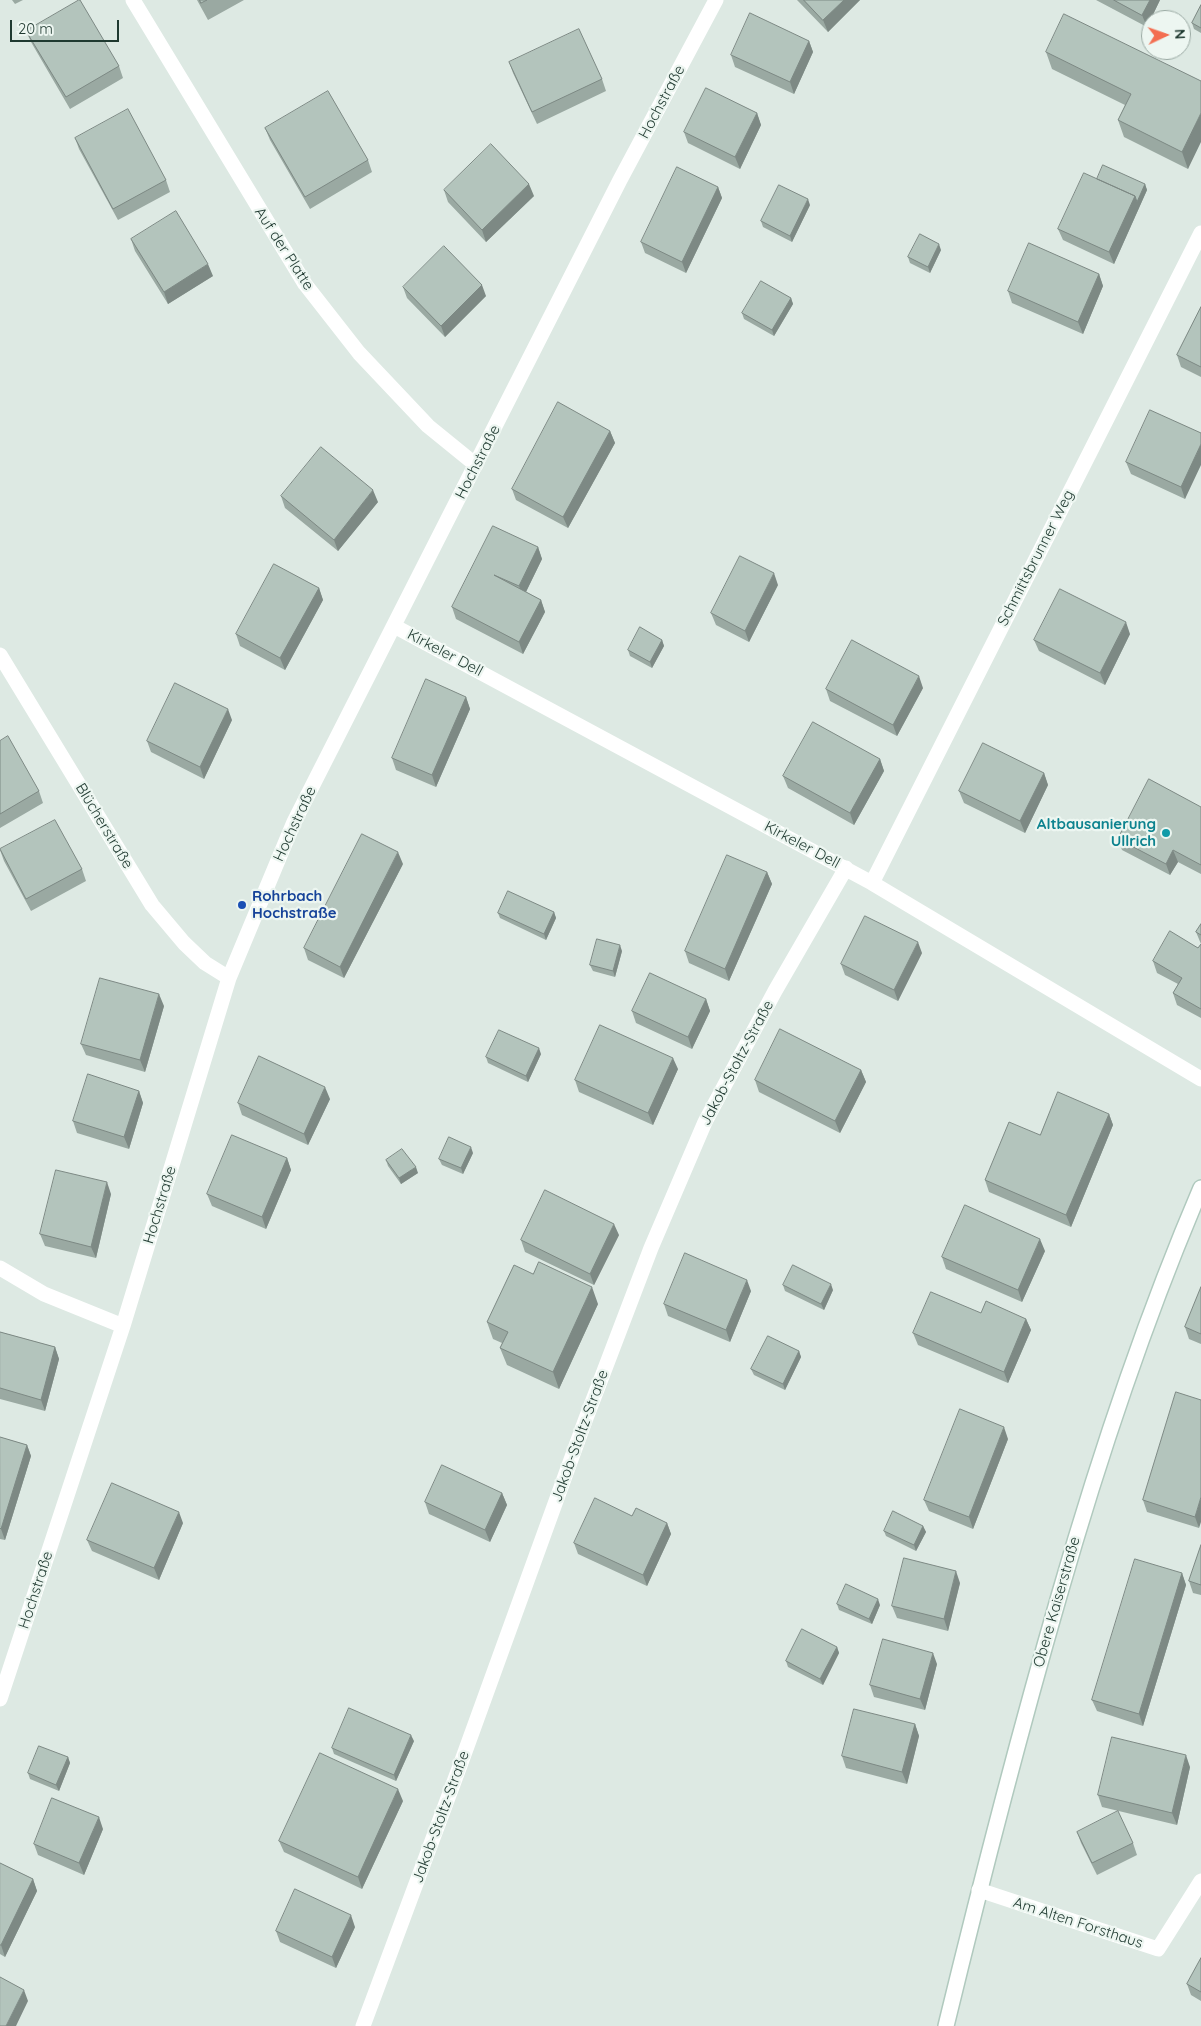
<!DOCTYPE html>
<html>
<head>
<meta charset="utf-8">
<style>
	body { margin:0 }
	#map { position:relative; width:1201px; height:2026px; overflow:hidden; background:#dde9e3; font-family:Quicksand,sans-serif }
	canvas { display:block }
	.north { position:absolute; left:1141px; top:10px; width:50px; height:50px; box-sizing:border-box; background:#edf6f1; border:1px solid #9baaa4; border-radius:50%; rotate:87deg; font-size:14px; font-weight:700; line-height:20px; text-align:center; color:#1f3930 }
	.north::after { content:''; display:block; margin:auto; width:18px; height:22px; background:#f36e51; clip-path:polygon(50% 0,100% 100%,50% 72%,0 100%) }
	.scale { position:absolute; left:10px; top:20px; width:109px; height:22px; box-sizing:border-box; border:2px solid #1f3930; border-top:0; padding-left:6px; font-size:15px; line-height:18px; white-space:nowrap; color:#1f3930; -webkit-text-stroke:4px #edf6f1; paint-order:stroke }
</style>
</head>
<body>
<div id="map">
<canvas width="1201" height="2026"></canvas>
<div class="north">N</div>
<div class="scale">20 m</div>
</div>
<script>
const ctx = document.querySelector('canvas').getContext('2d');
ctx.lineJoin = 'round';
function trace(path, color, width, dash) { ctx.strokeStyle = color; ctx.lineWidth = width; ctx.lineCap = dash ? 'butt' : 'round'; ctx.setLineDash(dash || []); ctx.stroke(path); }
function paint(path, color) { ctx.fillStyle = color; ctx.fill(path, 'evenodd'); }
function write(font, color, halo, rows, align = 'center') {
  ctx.font = font + ' Quicksand,sans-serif'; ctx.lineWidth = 4.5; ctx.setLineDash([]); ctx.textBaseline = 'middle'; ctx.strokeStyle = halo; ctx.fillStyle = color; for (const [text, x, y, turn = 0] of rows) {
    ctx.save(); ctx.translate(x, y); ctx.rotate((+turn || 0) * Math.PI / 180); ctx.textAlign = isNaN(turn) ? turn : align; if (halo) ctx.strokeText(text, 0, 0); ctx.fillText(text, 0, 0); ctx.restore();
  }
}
const secondary = new Path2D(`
	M946 2026C981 1882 1018 1738 1059 1596 1099 1457 1144 1321 1201 1188`);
trace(secondary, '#b0c9be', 18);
trace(new Path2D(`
	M133 0 305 284 359 353 428 426 476 465
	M394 626 872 883 1201 1079
	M0 655 152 905 184 943 205 963 229 978
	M872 883 1201 233
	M0 1268 44 1294 123 1326
	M0 1699 123 1326 229 978 294 822 620 180 716 0
	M979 1890 1158 1949 1201 1881
	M363 2026 461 1763 585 1421 651 1248 705 1122 775 991 846 868`), '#fff', 15);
trace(secondary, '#fff', 15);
paint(new Path2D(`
	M12 0H23L15 4Z
	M197 0H244L208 20Z
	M797 0H860L828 32Z
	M1096 0H1160L1147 27Z
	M1201 5V33L1194 29 1192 23Z
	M26 31 119 66 123 78 70 109 31 42Z
	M809 41 813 52 794 94 735 67 731 55Z
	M1046 52 1201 81 1188 169 1124 137 1118 120 1125 105 1052 69Z
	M509 62 602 79 606 91 537 124 513 73Z
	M757 113 761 125 740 169 688 143 684 132Z
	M265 128 368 160 372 172 310 209 270 140Z
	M75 138 166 180 170 192 118 220 79 149Z
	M1097 179 1145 184 1147 190 1114 264 1063 240 1058 229Z
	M718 187 722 198 686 273 645 253 641 242Z
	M444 190 534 196 486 242 448 202Z
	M810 205 792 242 763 227 761 221Z
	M131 239 213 276 168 304 135 251Z
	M941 250 930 273 910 263 908 257Z
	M1099 274 1103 286 1083 334 1012 303 1008 291Z
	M403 287 486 296 445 337 407 298Z
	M791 298 793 304 774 336 744 319 742 313Z
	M1201 307V377L1181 367 1177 355Z
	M610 431 615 443 568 528 516 500 512 489Z
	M1201 433 1185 499 1131 474 1126 462Z
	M281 496 378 502 338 551 285 508Z
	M538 547 542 559 526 592 541 600 545 612 523 654 456 619 452 607Z
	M778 585 749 642 716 625 711 613Z
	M319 588 323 600 285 670 240 646 236 634Z
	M1130 634 1105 685 1039 651 1034 640Z
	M662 640 664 646 652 668 630 656 628 650Z
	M923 688 897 736 830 701 826 689Z
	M466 697 470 709 436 787 396 770 392 758Z
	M232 720 204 779 151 752 147 741Z
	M0 741 39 791 43 803 0 828Z
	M880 759 884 771 854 825 788 788 783 776Z
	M1044 773 1048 785 1025 833 964 803 959 791Z
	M1201 807V874L1178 862 1170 875 1122 850 1118 839Z
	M0 850 82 869 86 881 31 911 4 861Z
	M403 864 344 978 308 960 304 948Z
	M767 872 772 884 729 981 689 963 685 951Z
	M554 912 556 918 546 940 500 918 498 913Z
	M1201 924V1018L1177 1005 1173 993 1178 984 1157 973 1153 961 1198 948 1201 944 1196 932Z
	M622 951 615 977 593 971 590 965Z
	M922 953 898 1001 845 975 841 964Z
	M706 999 710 1011 692 1049 636 1023 632 1011Z
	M164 1006 145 1072 86 1055 81 1044Z
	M541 1054 528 1082 488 1063 486 1057Z
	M678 1069 653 1125 579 1092 575 1080Z
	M861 1070 866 1082 840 1133 759 1092 755 1080Z
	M139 1091 143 1103 129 1149 77 1133 73 1121Z
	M330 1099 308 1145 242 1115 238 1103Z
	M1109 1114 1113 1125 1071 1227 989 1192 985 1180 1040 1135Z
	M473 1153 463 1174 442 1165 439 1159Z
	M287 1158 291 1170 266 1229 212 1206 207 1194Z
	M386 1160 418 1173 401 1184 388 1166Z
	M111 1194 96 1258 45 1246 40 1234Z
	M619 1235 594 1285 525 1252 521 1240Z
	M1045 1251 1022 1302 946 1269 942 1257Z
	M783 1285 833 1290 824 1310 785 1291Z
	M1201 1287V1344L1189 1339 1185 1327Z
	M751 1291 730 1342 668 1316 664 1304Z
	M598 1304 559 1389 507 1365 500 1348 502 1343 493 1339 487 1322Z
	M981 1313 1026 1319 1031 1330 1008 1383 918 1345 913 1333Z
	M0 1332 55 1347 59 1359 45 1411 0 1399Z
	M799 1351 801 1357 785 1390 754 1375 751 1369Z
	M1176 1392 1199 1528 1147 1512 1143 1500Z
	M0 1437 27 1445 31 1456 5 1540 0 1539Z
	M1008 1439 973 1529 929 1511 924 1500Z
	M502 1493 507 1505 490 1542 429 1514 425 1502Z
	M632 1516 667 1523 671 1534 647 1586 578 1554 574 1543Z
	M183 1523 159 1580 92 1551 87 1540Z
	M923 1526 926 1532 916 1551 886 1536 884 1531Z
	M1201 1545V1595L1193 1593 1189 1581Z
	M1182 1573 1186 1585 1143 1726 1097 1711 1092 1700Z
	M960 1583 948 1631 897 1618 892 1606Z
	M837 1604 880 1605 872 1624 839 1610Z
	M837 1647 839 1653 823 1685 788 1667 786 1661Z
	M937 1664 925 1710 874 1697 870 1685Z
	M915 1724 919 1736 907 1784 846 1768 842 1756Z
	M414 1741 396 1781 334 1754 332 1748Z
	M68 1757 70 1763 59 1791 30 1779 28 1773Z
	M1190 1767 1177 1825 1102 1807 1098 1795Z
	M403 1801 362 1889 284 1852 279 1841Z
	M103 1829 84 1875 38 1855 34 1844Z
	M1077 1832 1133 1843 1137 1855 1097 1875 1081 1843Z
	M0 1863 33 1879 37 1891 5 1957 0 1954Z
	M355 1927 336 1968 280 1942 276 1931Z
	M1201 1958V2001L1191 1995 1187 1984Z`), '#9aa9a2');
paint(new Path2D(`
	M844 0H860L828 32 823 20Z
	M1150 0H1160L1147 27 1142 15Z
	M809 41 813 52 794 94 790 82Z
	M757 113 761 125 740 169 735 157Z
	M1201 113V142L1188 169 1182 152Z
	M529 184 534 196 486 242 482 230Z
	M1145 184 1147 190 1139 208 1137 202Z
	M718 187 722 198 686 273 682 262Z
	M1135 196 1139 208 1114 264 1109 252Z
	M808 199 810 205 792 242 790 236Z
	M939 244 941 250 930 273 928 267Z
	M208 264 213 276 168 304 164 292Z
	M1099 274 1103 286 1083 334 1078 322Z
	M482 285 486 296 445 337 441 326Z
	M791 298 793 304 774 336 772 330Z
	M610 431 615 443 568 528 563 517Z
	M1201 444V465L1185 499 1181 487Z
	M373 490 378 502 338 551 334 540Z
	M538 547 542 559 523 598 519 586Z
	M774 573 778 585 749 642 745 631Z
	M319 588 323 600 285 670 280 658Z
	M541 600 545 612 523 654 519 642Z
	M1126 622 1130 634 1105 685 1100 673Z
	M662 640 664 646 652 668 650 662Z
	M919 676 923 688 897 736 893 725Z
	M466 697 470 709 436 787 432 775Z
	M228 709 232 720 204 779 200 767Z
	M880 759 884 771 854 825 850 813Z
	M1044 773 1048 785 1025 833 1020 821Z
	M1173 850 1178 862 1170 875 1166 864Z
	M398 852 403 864 344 978 340 967Z
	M767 872 772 884 729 981 725 969Z
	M554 912 556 918 546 940 544 934Z
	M918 942 922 953 898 1001 894 990Z
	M620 945 622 951 615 977 613 971Z
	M159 994 164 1006 145 1072 140 1060Z
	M706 999 710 1011 692 1049 688 1037Z
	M539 1048 541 1054 528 1082 526 1076Z
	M673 1058 678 1069 653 1125 648 1113Z
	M861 1070 866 1082 840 1133 835 1121Z
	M325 1087 330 1099 308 1145 304 1134Z
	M139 1091 143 1103 129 1149 124 1137Z
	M1109 1114 1113 1125 1071 1227 1066 1215Z
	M471 1147 473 1153 463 1174 461 1168Z
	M287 1158 291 1170 266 1229 262 1217Z
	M416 1167 418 1173 401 1184 399 1178Z
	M107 1182 111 1194 96 1258 91 1247Z
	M614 1224 619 1235 594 1285 590 1274Z
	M1040 1239 1045 1251 1022 1302 1018 1290Z
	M747 1280 751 1291 730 1342 726 1330Z
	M831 1284 833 1290 824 1310 821 1304Z
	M592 1287 598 1304 559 1389 553 1372Z
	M1026 1319 1031 1330 1008 1383 1004 1372Z
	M55 1347 59 1359 45 1411 41 1400Z
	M799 1351 801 1357 785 1390 783 1384Z
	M1004 1427 1008 1439 973 1529 969 1517Z
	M27 1445 31 1456 5 1540 1 1529Z
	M502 1493 507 1505 490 1542 485 1530Z
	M1201 1497V1522L1199 1528 1195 1517Z
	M179 1512 183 1523 159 1580 154 1568Z
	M667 1523 671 1534 647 1586 643 1575Z
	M923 1526 926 1532 916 1551 914 1545Z
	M956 1571 960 1583 948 1631 944 1619Z
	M1182 1573 1186 1585 1143 1726 1139 1714Z
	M878 1599 880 1605 872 1624 869 1619Z
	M837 1647 839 1653 823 1685 820 1679Z
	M933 1653 937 1664 925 1710 920 1699Z
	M915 1724 919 1736 907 1784 902 1772Z
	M411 1735 414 1741 396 1781 394 1775Z
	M1186 1755 1190 1767 1177 1825 1172 1813Z
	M68 1757 70 1763 59 1791 56 1785Z
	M398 1789 403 1801 362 1889 358 1877Z
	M99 1817 103 1829 84 1875 79 1863Z
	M33 1879 37 1891 5 1957 1 1945Z
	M351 1915 355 1927 336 1968 332 1957Z
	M24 1990 28 2001 16 2026H6Z`), '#7d8984');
const building = new Path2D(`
	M79 0H80L119 66 66 97 26 31Z
	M200 0H207L201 3Z
	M804 0H844L823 20Z
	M1114 0H1150L1142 15Z
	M1201 5V28L1192 23Z
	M750 13 809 41 790 82 731 55Z
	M1064 14 1201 81V113L1182 152 1118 120 1131 94 1046 52Z
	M579 29 602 79 532 112 509 62Z
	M706 88 757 113 735 157 684 132Z
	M328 91 368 160 305 197 265 128Z
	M128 109 166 180 113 209 75 138Z
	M491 144 529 184 482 230 444 190Z
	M1103 165 1145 184 1137 202 1135 196 1097 179Z
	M677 167 718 187 682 262 641 242Z
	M1084 173 1135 196 1109 252 1058 229Z
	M779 185 808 199 790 236 761 221Z
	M176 211 208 264 164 292 131 239Z
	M920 234 939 244 928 267 908 257Z
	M1029 243 1099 274 1078 322 1008 291Z
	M444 246 482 285 441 326 403 287Z
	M761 281 791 298 772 330 742 313Z
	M1201 307V367L1177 355Z
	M558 402 610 431 563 517 512 489Z
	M1150 410 1201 433V444L1181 487 1126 462Z
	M321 447 373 490 334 540 281 496Z
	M493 526 538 547 519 586 494 575 541 600 519 642 452 607Z
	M740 556 774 573 745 631 711 613Z
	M274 564 319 588 280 658 236 634Z
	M1060 589 1126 622 1100 673 1034 640Z
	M640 627 662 640 650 662 628 650Z
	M852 640 919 676 893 725 826 689Z
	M426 679 466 697 432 775 392 758Z
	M175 683 228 709 200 767 147 741Z
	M813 722 880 759 850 813 783 776Z
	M8 736 39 791 0 814V741Z
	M983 743 1044 773 1020 821 959 791Z
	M1149 779 1201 807V865L1173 850 1166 864 1118 839Z
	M55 820 82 869 26 899 0 849Z
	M362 834 398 852 340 967 304 948Z
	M727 855 767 872 725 969 685 951Z
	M508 891 554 912 544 934 498 913Z
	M865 916 918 942 894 990 841 964Z
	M1201 924V935L1196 932Z
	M1170 931 1198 948 1201 944V1009L1173 993 1182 978 1153 961Z
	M597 939 620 945 613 971 590 965Z
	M650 973 706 999 688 1037 632 1011Z
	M100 978 159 994 140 1060 81 1044Z
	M600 1025 673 1058 648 1113 575 1080Z
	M780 1029 861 1070 835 1121 755 1080Z
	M499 1030 539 1048 526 1076 486 1057Z
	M259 1056 325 1087 304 1134 238 1103Z
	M88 1074 139 1091 124 1137 73 1121Z
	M1058 1092 1109 1114 1066 1215 985 1180 1009 1122 1040 1135Z
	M232 1135 287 1158 262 1217 207 1194Z
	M449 1137 471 1147 461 1168 439 1159Z
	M402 1149 416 1167 399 1178 386 1160Z
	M56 1170 107 1182 91 1247 40 1234Z
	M545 1190 614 1224 590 1274 521 1240Z
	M965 1205 1040 1239 1018 1290 942 1257Z
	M685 1253 747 1280 726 1330 664 1304Z
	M539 1262 592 1287 553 1372 500 1348 508 1332 487 1322 514 1265 533 1274Z
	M793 1265 831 1284 821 1304 783 1285Z
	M1201 1287V1334L1185 1327Z
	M931 1292 981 1313 986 1301 1026 1319 1004 1372 913 1333Z
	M0 1332 55 1347 41 1400 0 1388Z
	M768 1336 799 1351 783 1384 751 1369Z
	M1176 1392 1201 1400V1497L1195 1517 1143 1500Z
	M960 1409 1004 1427 969 1517 924 1500Z
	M0 1437 27 1445 1 1529 0 1528Z
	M442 1465 502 1493 485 1530 425 1502Z
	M112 1483 179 1512 154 1568 87 1540Z
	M595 1498 632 1516 636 1508 667 1523 643 1575 574 1543Z
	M893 1511 923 1526 914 1545 884 1531Z
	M1201 1545V1585L1189 1581Z
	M904 1558 956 1571 944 1619 892 1606Z
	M1135 1559 1182 1573 1139 1714 1092 1700Z
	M846 1584 878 1599 869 1619 837 1604Z
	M802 1629 837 1647 820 1679 786 1661Z
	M883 1639 933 1653 920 1699 870 1685Z
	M349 1708 411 1735 394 1775 332 1748Z
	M854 1709 915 1724 902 1772 842 1756Z
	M1112 1737 1186 1755 1172 1813 1098 1795Z
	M39 1746 68 1757 56 1785 28 1773Z
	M320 1753 398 1789 358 1877 279 1841Z
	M52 1798 99 1817 79 1863 34 1844Z
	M1118 1811 1133 1843 1092 1863 1077 1832Z
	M0 1863 33 1879 1 1945H0Z
	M295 1889 351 1915 332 1957 276 1931Z
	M1201 1958V1992L1187 1984Z
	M0 1977 24 1990 6 2026H0Z`);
paint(building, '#b3c4bc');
trace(building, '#7d8984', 1);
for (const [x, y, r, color] of [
	[1166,833,5,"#0f9aa8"],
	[242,905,5,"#1a4fb4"]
]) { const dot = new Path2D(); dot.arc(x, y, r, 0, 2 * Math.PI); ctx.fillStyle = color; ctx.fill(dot); trace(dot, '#edf6f1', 2); }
write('15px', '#1f3930', '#edf6f1', [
	["Hochstraße",662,102,-62],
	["Auf der Platte",284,249,57],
	["Hochstraße",478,462,-63],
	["Schmittsbrunner Weg",1036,558,-63],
	["Kirkeler Dell",445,653,28],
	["Hochstraße",295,824,-65],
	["Blücherstraße",104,826,59],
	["Kirkeler Dell",802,845,28],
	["Jakob-Stoltz-Straße",737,1063,-62],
	["Hochstraße",160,1205,-73],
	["Jakob-Stoltz-Straße",580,1436,-70],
	["Hochstraße",36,1590,-72],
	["Obere Kaiserstraße",1057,1602,-74],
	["Jakob-Stoltz-Straße",441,1817,-70],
	["Am Alten Forsthaus",1078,1923,18]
]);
write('bold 15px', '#0d838f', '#edf6f1', [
	["Altbausanierung",1156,824],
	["Ullrich",1156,841]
], 'right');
write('bold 15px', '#164399', '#edf6f1', [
	["Rohrbach",252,896],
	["Hochstraße",252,913]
], 'left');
</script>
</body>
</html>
